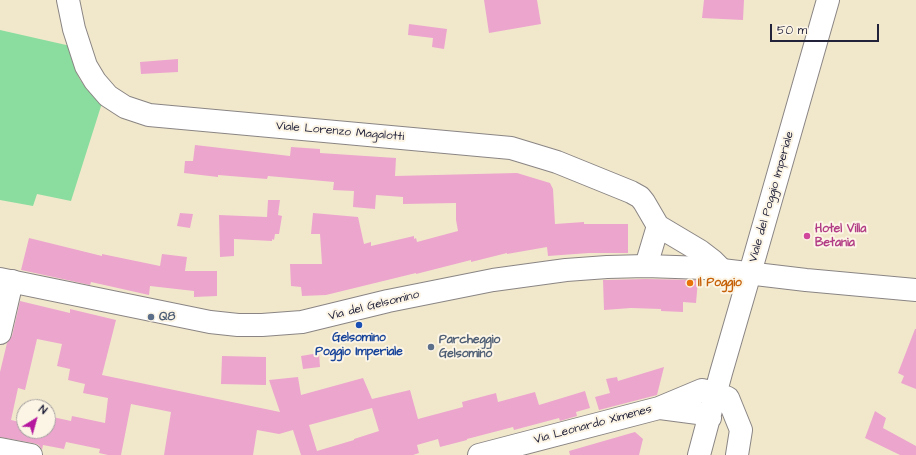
<!DOCTYPE html>
<html>
<head>
<meta charset="utf-8">
<style>
	body { margin:0 }
	#map { position:relative; width:916px; height:455px; overflow:hidden; background:#f1e8cc; font-family:"Architects Daughter",sans-serif }
	canvas { display:block }
	.north { position:absolute; left:16px; top:399px; width:40px; height:40px; box-sizing:border-box; background:#fcf5e5; border:1px solid #a5a1a1; border-radius:50%; rotate:37deg; font-size:11px; font-weight:700; line-height:16px; text-align:center; color:#22223b }
	.north::after { content:''; display:block; margin:auto; width:14px; height:18px; background:#b5179e; clip-path:polygon(50% 0,100% 100%,50% 72%,0 100%) }
	.scale { position:absolute; left:770px; top:24px; width:109px; height:18px; box-sizing:border-box; border:2px solid #22223b; border-top:0; padding-left:5px; font-size:12px; line-height:14px; white-space:nowrap; color:#22223b; -webkit-text-stroke:3px #fcf5e5; paint-order:stroke }
</style>
</head>
<body>
<div id="map">
<canvas width="916" height="455"></canvas>
<div class="north">N</div>
<div class="scale">50 m</div>
</div>
<script>
const ctx = document.querySelector('canvas').getContext('2d');
ctx.lineJoin = 'round';
function paint(path, color) { ctx.fillStyle = color; ctx.fill(path, 'evenodd'); }
function trace(path, color, width, dash) { ctx.strokeStyle = color; ctx.lineWidth = width; ctx.lineCap = dash ? 'butt' : 'round'; ctx.setLineDash(dash || []); ctx.stroke(path); }
function write(font, color, halo, rows, align = 'center') {
  ctx.font = font + ' "Architects Daughter",sans-serif'; ctx.lineWidth = 4; ctx.setLineDash([]); ctx.textBaseline = 'middle'; ctx.strokeStyle = halo; ctx.fillStyle = color; for (const [text, x, y, turn = 0] of rows) {
    ctx.save(); ctx.translate(x, y); ctx.rotate((+turn || 0) * Math.PI / 180); ctx.textAlign = isNaN(turn) ? turn : align; if (halo) ctx.strokeText(text, 0, 0); ctx.fillText(text, 0, 0); ctx.restore();
  }
}
paint(new Path2D(`
	M0 30 75 47C74 51 73 57 74 62 76 80 89 92 102 103L71 201 37 194 33 206 0 200Z`), '#8add9e');
paint(new Path2D(`
	M484 0H537L541 24 489 33Z
	M704 0H744L743 20 702 18Z
	M409 24 447 29 444 49 432 47 433 38 408 35Z
	M178 59V72L141 74 140 62Z
	M195 145 290 156 291 147 320 149V153L396 158 395 176 517 173 550 183 553 189 555 224 584 222V224H628V253H589L548 256 547 247 507 254V253L471 262V260L416 274V273L326 295 302 296 301 287 291 286 290 264H322L320 234H311L313 213 358 217 364 244 371 242V246L414 236V239L416 238 417 242 458 231 456 220V203L403 204V197L376 195 375 209 353 207 354 191 333 190 334 182 268 176 267 179 218 175V177L184 173 185 161H193Z
	M268 200H280L278 215 282 216 279 234H275L274 240 272 239V241L234 239V256L220 257 219 215 267 217Z
	M180 213 193 214 190 228 177 226Z
	M29 238 102 256V254L160 266 162 254 187 257 185 271H217V296L194 297V291L150 286 149 295 91 282 90 285 21 270Z
	M646 279 698 280 696 303 683 302V312L661 311V309L631 308 604 310 603 280Z
	M20 301 70 313V309L116 320 102 375 280 412 269 380 298 377 301 395 363 378 372 399 410 390 418 419 463 407 462 402 496 393 498 402 535 392 539 405 585 391 590 408 576 412 577 416 560 421 559 418 514 430 513 427 467 439V440L440 447 438 439 417 445 419 453 413 455H301L293 430 279 434 257 430 253 455H164L171 412 131 404 121 455H108L99 453 100 449 66 442 64 449 43 445 42 450 39 445 33 443 0 437V372L7 343 12 336ZM37 339 62 344 57 366 70 369 68 380 85 384 83 393 108 398 105 423 72 416 71 421 48 416V431H24V423L11 420 18 388 25 390ZM372 408 379 431 354 439V440L317 451 309 425Z
	M915 329H916V389L901 383 904 376 898 373Z
	M319 353 320 367 303 369 301 356Z
	M222 356 266 357V385L221 384Z
	M664 367 657 395 599 410 595 397 610 393 606 379 617 377 618 381Z
	M875 411 886 418 883 428 916 446V455H900L865 438Z
	M635 432 643 439 639 455H570L569 451Z`), '#eca5cd');
const minor = new Path2D(`
	M68 0 74 29 86 66 95 81 108 96 125 107 149 115 511 148 557 162 631 192 640 197 644 202 658 226 700 251 713 261 723 271
	M646 266 658 226
	M0 333 12 281
	M660 408 698 413 710 418
	M0 449 31 455
	M479 455 659 408 702 390 716 393 728 398 741 430 737 455
	M699 455 721 373 750 273`);
const major = new Path2D(`
	M750 273 828 0
	M0 279 210 322 238 325H262L302 322 388 301 493 280 566 270 607 267 646 266 705 268 806 280 916 290`);
trace(minor, '#8a8584', 24);
trace(major, '#8a8584', 24);
trace(minor, '#fff', 22);
trace(major, '#fff', 22);
for (const [x, y, r, color] of [
	[807,236,4,"#d1479c"],
	[690,283,4,"#e8710a"],
	[151,317,4,"#5c6f8a"],
	[359,325,4,"#1a4fb4"],
	[431,347,4,"#5c6f8a"]
]) { const dot = new Path2D(); dot.arc(x, y, r, 0, 2 * Math.PI); ctx.fillStyle = color; ctx.fill(dot); trace(dot, '#fcf5e5', 1.5); }
write('12px', '#22223b', '#fcf5e5', [
	["Viale Lorenzo Magalotti",340,132,5],
	["Viale del Poggio Imperiale",772,197,-74],
	["Via del Gelsomino",374,306,-14],
	["Via Leonardo Ximenes",593,425,-15]
]);
write('bold 12px', '#b23c85', '#fcf5e5', [
	["Hotel Villa",815,229],
	["Betania",815,243]
], 'left');
write('bold 12px', '#c56008', '#fcf5e5', [
	["Il Poggio",698,283]
], 'left');
write('bold 12px', '#4e5e75', '#fcf5e5', [
	["Q8",159,317],
	["Parcheggio",439,340],
	["Gelsomino",439,354]
], 'left');
write('bold 12px', '#164399', '#fcf5e5', [
	["Gelsomino",359,338],
	["Poggio Imperiale",359,352]
]);
</script>
</body>
</html>
